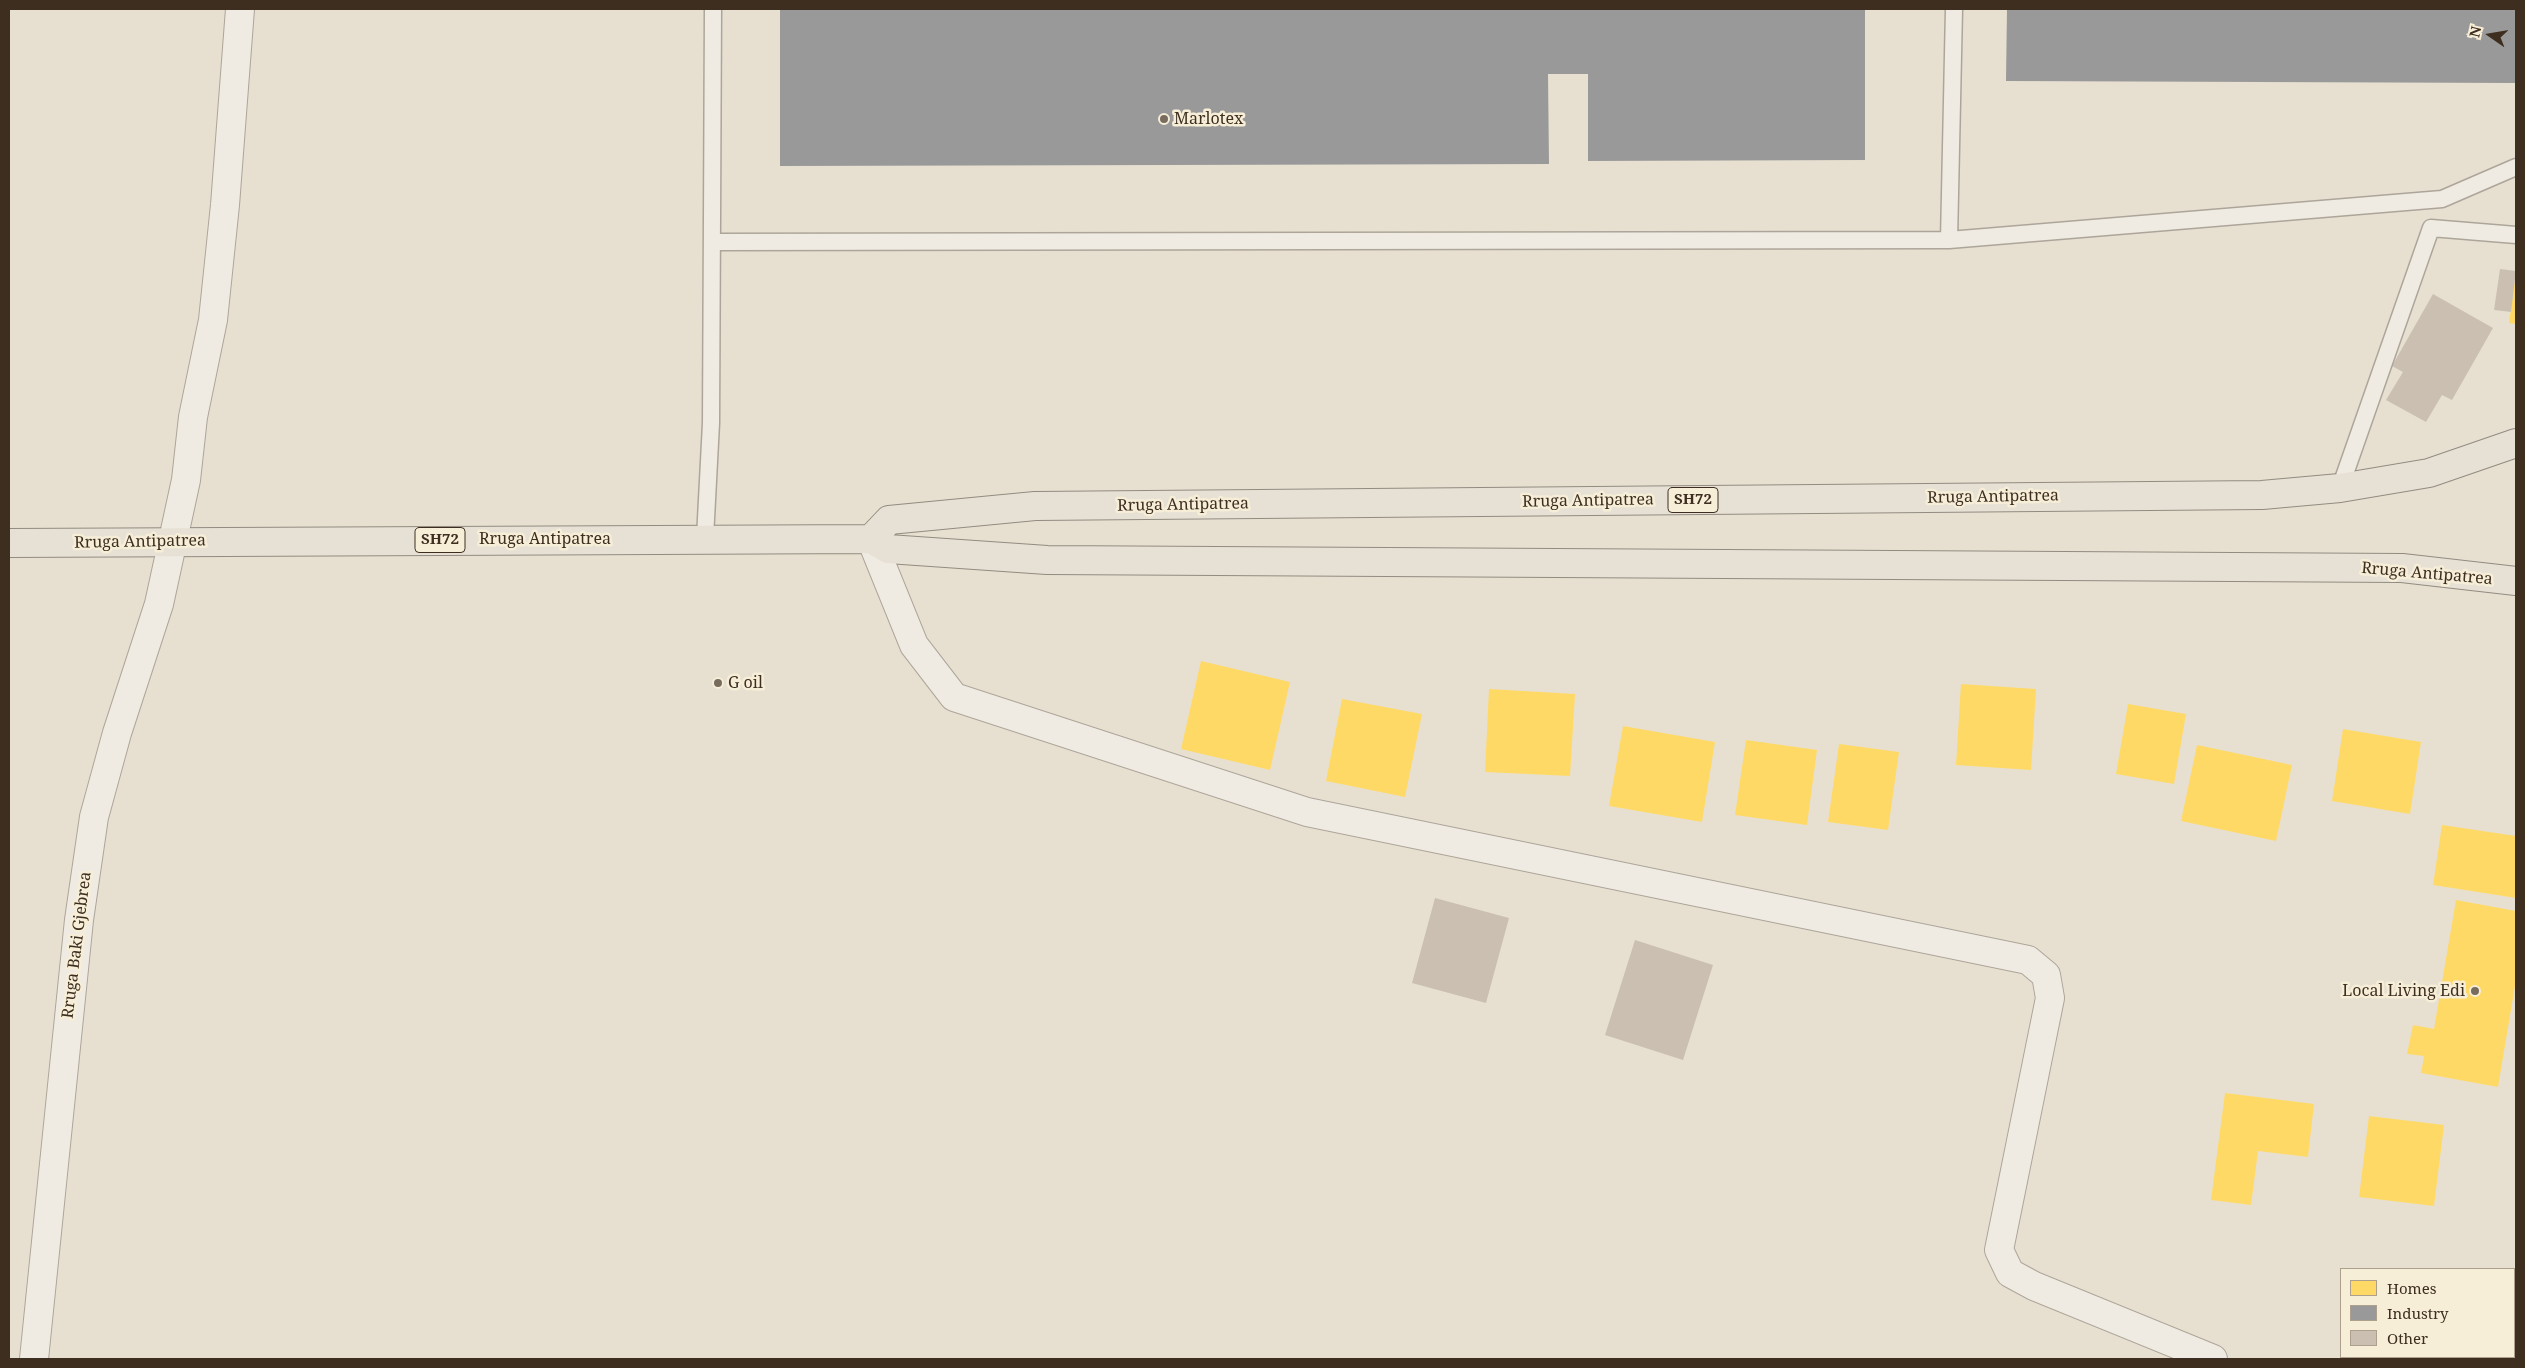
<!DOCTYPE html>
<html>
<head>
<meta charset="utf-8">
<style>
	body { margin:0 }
	#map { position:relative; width:2525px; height:1368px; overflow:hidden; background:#e7e0d1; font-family:"Noto Serif",serif }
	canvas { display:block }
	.frame { position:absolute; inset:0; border:10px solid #3d2e20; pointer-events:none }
	.legend { position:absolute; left:2340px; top:1268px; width:175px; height:90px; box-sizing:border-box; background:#f7eed8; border:1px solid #ada18e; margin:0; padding:6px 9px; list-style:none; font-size:15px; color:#3d2e20 }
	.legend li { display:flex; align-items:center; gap:10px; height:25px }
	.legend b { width:25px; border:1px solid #ada18e }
	.north { position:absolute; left:2465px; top:10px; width:50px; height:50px; -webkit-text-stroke:4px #f7eed8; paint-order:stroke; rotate:283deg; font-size:14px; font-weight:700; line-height:20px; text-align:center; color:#3d2e20 }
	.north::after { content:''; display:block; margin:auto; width:18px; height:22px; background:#3d2e20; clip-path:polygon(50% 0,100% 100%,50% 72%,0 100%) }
</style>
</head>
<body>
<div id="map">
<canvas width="2525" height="1368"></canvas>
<div class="frame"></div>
<ul class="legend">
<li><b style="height:14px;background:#ffd966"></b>Homes</li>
<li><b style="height:14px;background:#999"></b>Industry</li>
<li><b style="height:14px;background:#cbbfb2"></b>Other</li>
</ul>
<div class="north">N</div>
</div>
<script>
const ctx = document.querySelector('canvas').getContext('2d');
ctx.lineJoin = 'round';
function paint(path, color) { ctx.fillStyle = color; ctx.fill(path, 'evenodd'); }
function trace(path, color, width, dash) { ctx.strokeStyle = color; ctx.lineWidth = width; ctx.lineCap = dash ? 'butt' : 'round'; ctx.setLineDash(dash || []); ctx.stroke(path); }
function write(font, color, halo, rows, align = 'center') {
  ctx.font = font + ' "Noto Serif",serif'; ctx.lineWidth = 5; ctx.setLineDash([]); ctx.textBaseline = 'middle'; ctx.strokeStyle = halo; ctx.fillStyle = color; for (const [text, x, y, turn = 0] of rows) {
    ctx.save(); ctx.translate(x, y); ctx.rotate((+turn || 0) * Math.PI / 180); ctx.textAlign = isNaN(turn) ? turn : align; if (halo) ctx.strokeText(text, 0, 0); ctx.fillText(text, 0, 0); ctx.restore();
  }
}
paint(new Path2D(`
	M2515 280H2516V324L2509 323Z
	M1201 661 1290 682 1270 770 1181 749Z
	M1961 684 2036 689 2031 770 1956 765Z
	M1489 689 1575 694 1570 776 1485 772Z
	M1342 699 1422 714 1405 797 1326 781Z
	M2128 704 2186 714 2174 784 2116 774Z
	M1623 726 1715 742 1702 822 1609 806Z
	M2343 729 2421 742 2410 814 2332 801Z
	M1746 740 1817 750 1807 825 1735 815Z
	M1839 744 1899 752 1888 830 1828 822Z
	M2197 745 2292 765 2276 841 2181 821Z
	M2442 825 2516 836V898L2433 885Z
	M2456 900 2516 911V980L2498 1087 2421 1073 2424 1056 2407 1054 2413 1025 2434 1029Z
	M2225 1093 2314 1104 2308 1157 2258 1151 2251 1205 2211 1200Z
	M2369 1116 2444 1125 2434 1206 2359 1197Z`), '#ffd966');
paint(new Path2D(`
	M780 9H1865V160L1588 161V74H1548L1549 164 780 166Z
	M2007 9H2516V83L2006 81Z`), '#999');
paint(new Path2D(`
	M2500 269 2516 271 2511 312 2494 310Z
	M2433 294 2493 328 2452 400 2442 395 2426 422 2386 400 2403 372 2392 366Z
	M1435 898 1509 918 1486 1003 1412 983Z
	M1635 940 1713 965 1683 1060 1605 1035Z`), '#cbbfb2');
const lane = new Path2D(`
	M1949 240 1954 9
	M712 242 1949 240 2442 199 2516 167
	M2340 488 2431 228 2516 235
	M705 538 711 423 713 9`);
const street = new Path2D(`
	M871 539 914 645 954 697 1307 812 2028 960 2046 975 2050 998 1999 1250 2010 1273 2034 1286 2213 1359
	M34 1359 79 920 94 817 117 733 159 604 186 480 193 417 213 320 225 205 240 9`);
const primary = new Path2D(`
	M871 539 889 520 1035 506 2262 495 2340 488 2429 473 2516 443
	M9 543 871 539 888 549 1047 560 2402 568 2516 581`);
trace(lane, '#ada599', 19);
trace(street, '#ada599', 30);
trace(primary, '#928b80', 30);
trace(lane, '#efebe3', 16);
trace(street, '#efebe3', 28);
trace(primary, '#e6e1d4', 28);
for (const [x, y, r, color] of [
	[1164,119,5,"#786c5e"],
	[718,683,5,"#786c5e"],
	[2475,991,5,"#786c5e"]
]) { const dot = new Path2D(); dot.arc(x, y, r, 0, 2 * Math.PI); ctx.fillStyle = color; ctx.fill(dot); trace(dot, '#f7eed8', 2); }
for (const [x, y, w] of [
	[1693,500,50],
	[440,540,50]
]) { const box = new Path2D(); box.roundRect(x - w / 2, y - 12.5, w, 25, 4); ctx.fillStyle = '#f7eed8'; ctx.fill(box); trace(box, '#3d2e20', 1); }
write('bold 15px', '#3d2e20', null, [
	["SH72",1693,500],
	["SH72",440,540]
]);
write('16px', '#3d2e20', '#f7eed8', [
	["Marlotex",1174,119],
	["G oil",728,683],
	["Local Living Edi",2465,991,"right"]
], 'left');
write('16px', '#3d2e20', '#f7eed8', [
	["Rruga Antipatrea",1993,497,-1],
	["Rruga Antipatrea",1588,501,-1],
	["Rruga Antipatrea",1183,505,-1],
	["Rruga Antipatrea",545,539],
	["Rruga Antipatrea",140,542,-1],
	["Rruga Antipatrea",2427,574,5],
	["Rruga Baki Gjebrea",77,945,-83]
]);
</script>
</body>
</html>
